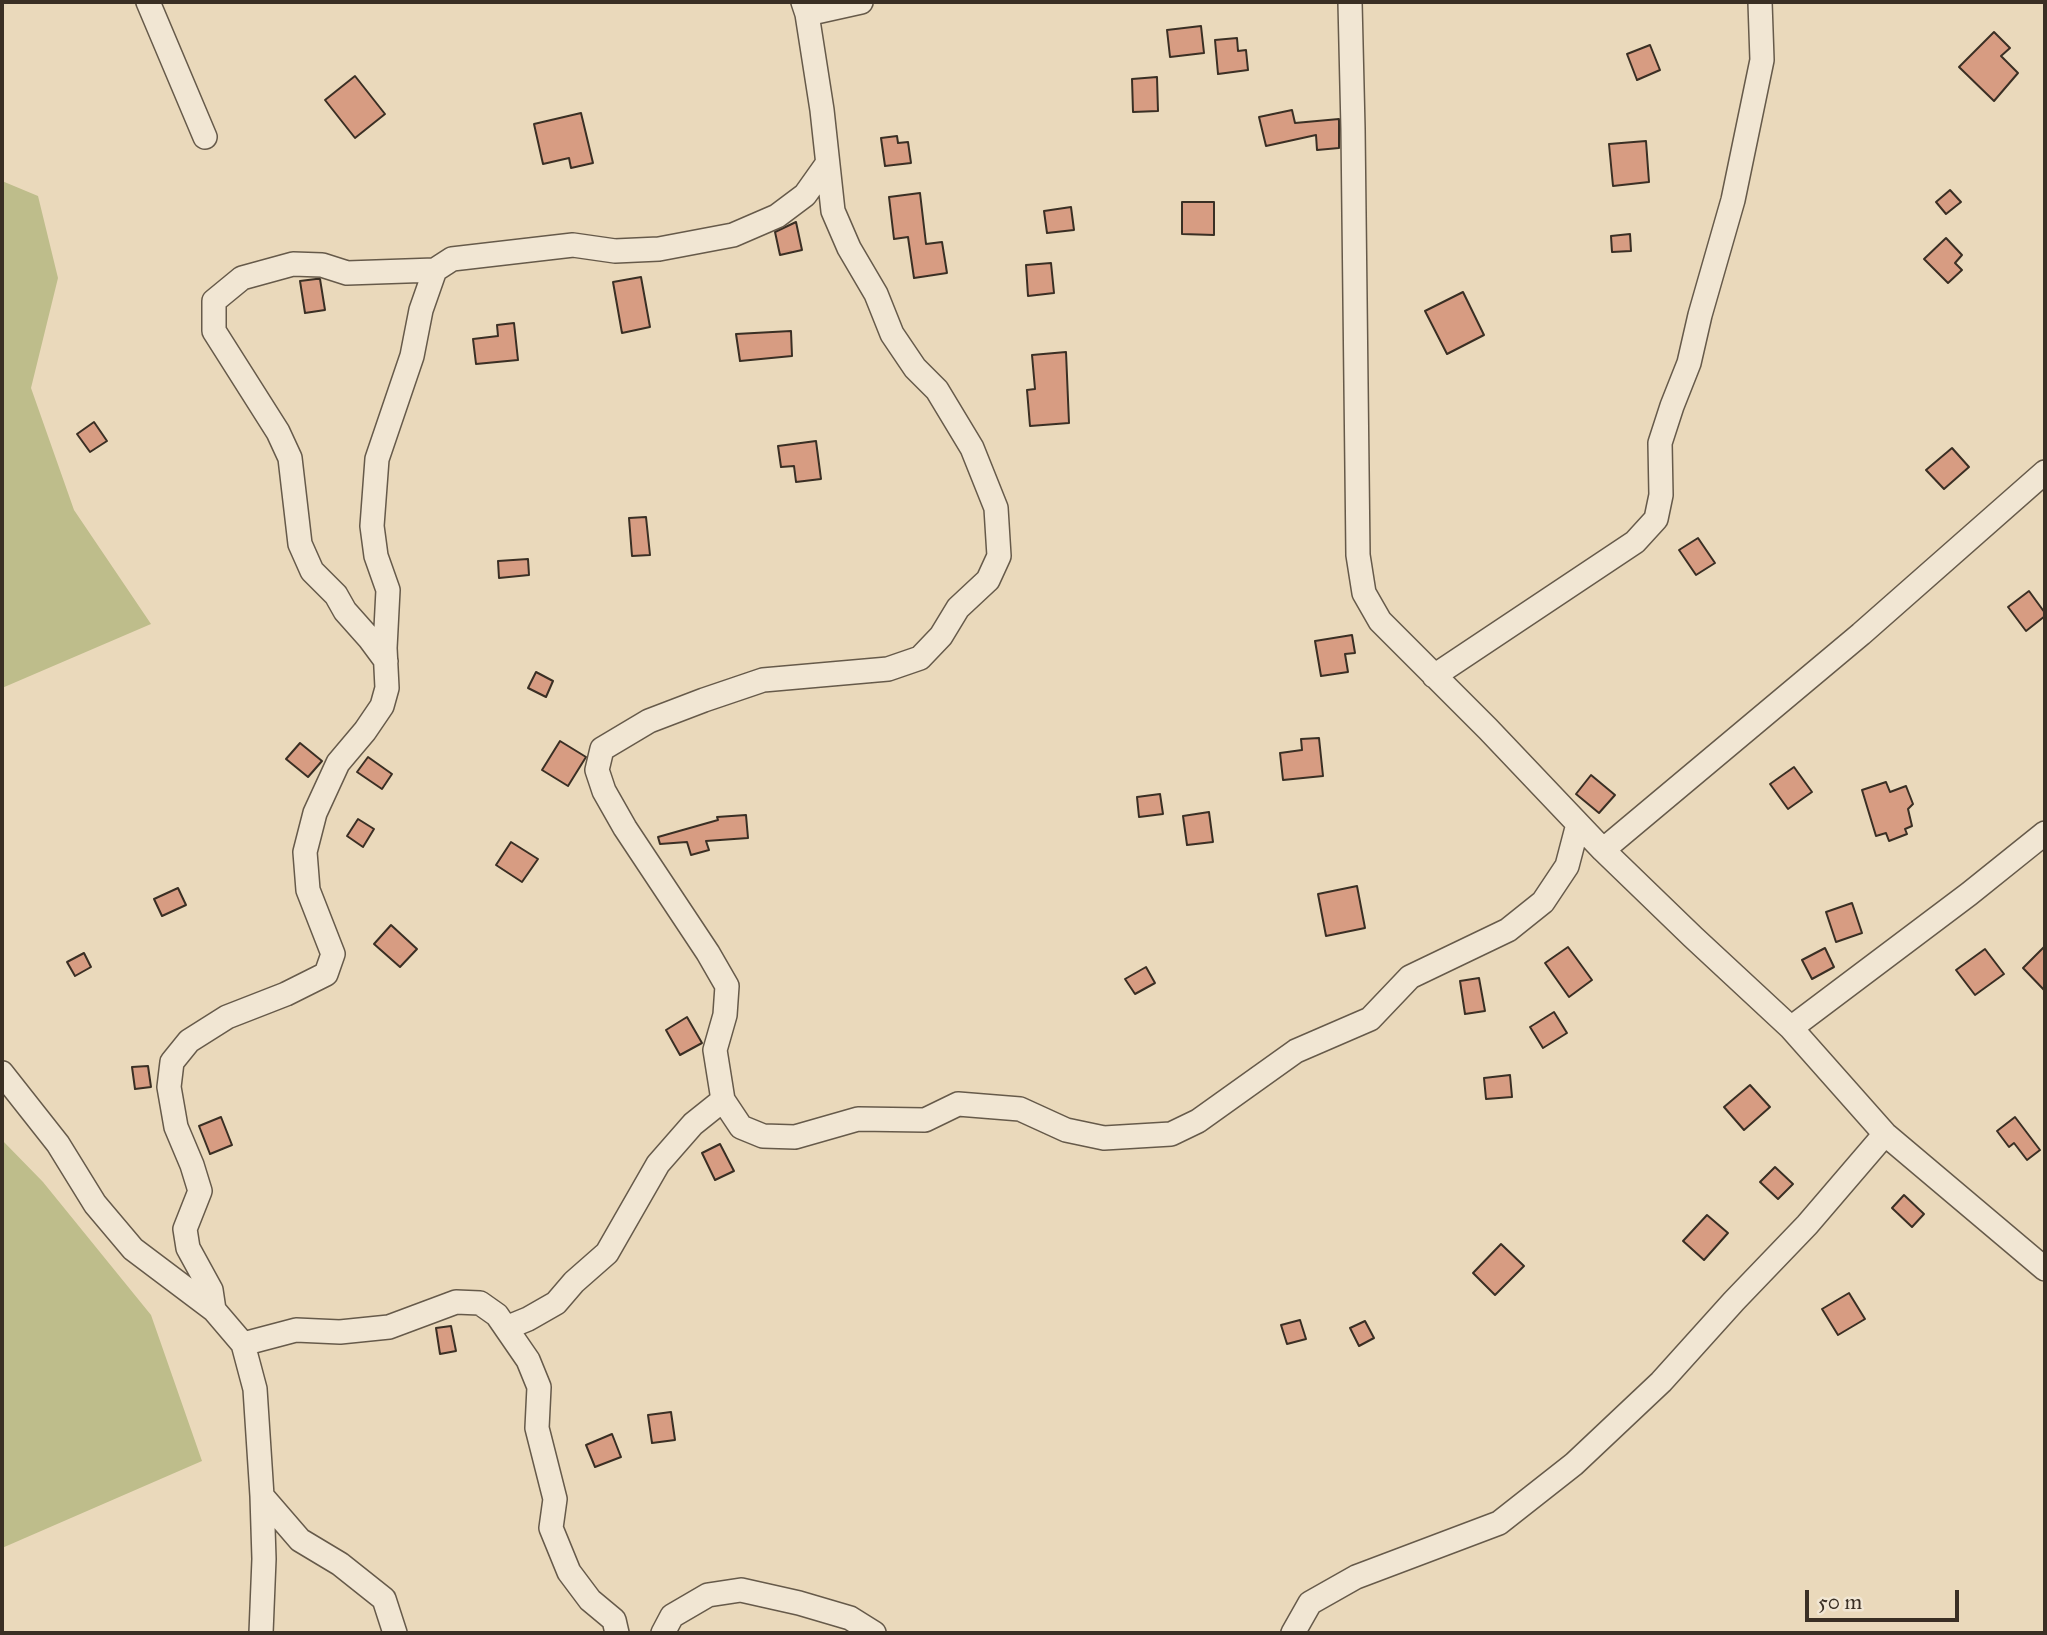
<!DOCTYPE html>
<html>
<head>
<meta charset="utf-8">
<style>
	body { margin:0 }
	#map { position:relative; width:2047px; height:1635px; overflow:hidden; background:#ead9bb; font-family:"IM FELL Great Primer",serif }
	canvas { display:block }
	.frame { position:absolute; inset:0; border:4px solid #3a2f24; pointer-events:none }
	.scale { position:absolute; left:1805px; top:1590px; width:154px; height:32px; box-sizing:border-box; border:4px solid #3a2f24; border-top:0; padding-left:9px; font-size:21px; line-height:24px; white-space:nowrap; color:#3a2f24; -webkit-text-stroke:5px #f1e6d3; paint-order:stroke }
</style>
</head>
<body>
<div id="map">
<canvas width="2047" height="1635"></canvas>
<div class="frame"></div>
<div class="scale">50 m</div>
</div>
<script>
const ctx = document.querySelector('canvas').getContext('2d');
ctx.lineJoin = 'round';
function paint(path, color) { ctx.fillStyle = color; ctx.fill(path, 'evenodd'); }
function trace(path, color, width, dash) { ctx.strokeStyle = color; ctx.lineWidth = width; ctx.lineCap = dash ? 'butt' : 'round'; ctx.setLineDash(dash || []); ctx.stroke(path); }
paint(new Path2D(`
	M2 181 38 196 58 278 31 388 74 510 151 624 2 688Z
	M2 1140 43 1182 151 1315 202 1461 2 1548Z`), '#bebd8b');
const building = new Path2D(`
	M1201 26 1204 53 1170 57 1167 30Z
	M1994 32 2010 48 2001 56 2018 73 1994 101 1959 67Z
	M1237 38 1238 51 1246 50 1248 70 1218 74 1215 40Z
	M1650 45 1660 70 1637 80 1627 54Z
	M355 76 385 114 355 138 325 100Z
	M1157 77 1158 111 1133 112 1132 79Z
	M1292 110 1295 123 1339 119V148L1317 150 1316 135 1266 146 1259 117Z
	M581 113 593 163 571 168 569 158 543 164 534 124Z
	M897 136 898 143 908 142 911 163 885 166 881 138Z
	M1646 141 1649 182 1613 186 1609 144Z
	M1950 190 1961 202 1946 214 1936 202Z
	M920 193 926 244 942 242 947 273 914 278 908 237 894 239 889 197Z
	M1182 202H1214V235L1182 234Z
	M1071 207 1074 230 1047 233 1044 211Z
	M796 222 802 250 780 255 775 232Z
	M1630 234 1631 251 1612 252 1611 236Z
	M1946 238 1962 255 1955 263 1962 270 1948 283 1924 259Z
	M1051 263 1054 293 1028 296 1026 265Z
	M641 277 650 327 622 333 613 282Z
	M316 279H320L325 310 305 313 300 281Z
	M1463 292 1484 335 1447 354 1425 311Z
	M514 323 518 360 476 364 473 339 498 336 497 325Z
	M791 331 792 356 740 361 736 334Z
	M1066 352 1069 423 1030 426 1027 390 1035 389 1032 355Z
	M94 422 107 441 90 452 77 434Z
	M816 441 821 479 796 482 794 466 781 467 778 446Z
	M1952 448 1969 467 1944 489 1926 470Z
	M646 517 650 555 632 556 629 518Z
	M1698 538 1715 563 1696 575 1679 550Z
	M528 559 529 575 499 578 498 561Z
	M2029 591 2045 613V616L2026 631 2008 607Z
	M1352 635 1355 653 1345 654 1348 672 1321 676 1315 641Z
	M536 672 553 681 546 697 528 688Z
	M1319 738 1323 776 1283 780 1280 753 1302 750 1301 739Z
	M560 741 586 757 568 786 542 770Z
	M300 743 322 761 308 777 286 759Z
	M368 757 392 774 382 789 357 772Z
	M1794 767 1812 792 1788 809 1770 784Z
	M1591 775 1615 795 1599 813 1576 794Z
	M1886 782 1890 792 1906 786 1913 804 1908 809 1912 826 1905 829 1907 834 1889 841 1886 833 1876 836 1862 790Z
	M1160 794 1163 814 1139 817 1137 797Z
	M1209 812 1213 842 1187 845 1183 816Z
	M746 815 748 838 706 841 709 850 691 855 687 842 660 844 658 837 718 820 717 817Z
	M358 819 374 829 363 847 347 836Z
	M511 842 538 859 522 882 496 865Z
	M1357 886 1365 928 1326 936 1318 894Z
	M178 888 186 905 162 916 154 899Z
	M1852 903 1862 933 1836 942 1826 912Z
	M391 925 417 949 400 967 374 944Z
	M2045 946V991L2023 968Z
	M1568 947 1592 980 1569 997 1545 963Z
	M1825 948 1834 967 1812 979 1802 960Z
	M1985 949 2004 974 1975 995 1956 970Z
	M84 953 91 967 75 976 67 962Z
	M1146 967 1155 983 1135 994 1125 979Z
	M1479 978 1485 1011 1465 1014 1460 981Z
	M1554 1012 1567 1033 1543 1048 1530 1027Z
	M687 1017 702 1043 680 1055 666 1030Z
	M148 1066 151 1087 135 1089 132 1067Z
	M1510 1075 1512 1097 1486 1099 1484 1078Z
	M1750 1085 1770 1107 1744 1130 1724 1107Z
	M221 1117 232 1145 210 1154 199 1126Z
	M2015 1117 2040 1150 2027 1160 2014 1143 2009 1147 1997 1131Z
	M720 1144 734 1171 715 1180 702 1153Z
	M1775 1167 1793 1184 1778 1199 1760 1182Z
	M1904 1195 1924 1214 1912 1227 1892 1208Z
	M1707 1215 1728 1233 1704 1260 1683 1241Z
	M1501 1244 1524 1266 1495 1295 1473 1273Z
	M1849 1293 1865 1319 1838 1335 1822 1309Z
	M1300 1320 1306 1339 1287 1344 1281 1325Z
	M1365 1321 1374 1338 1359 1346 1350 1328Z
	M451 1326 456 1351 440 1354 436 1328Z
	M671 1412 675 1440 652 1443 648 1415Z
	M612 1434 621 1457 595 1467 586 1445Z`);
paint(building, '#d79c82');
trace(building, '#3a2f24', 2);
const minor = new Path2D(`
	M148 2 205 137
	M803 2 807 14 822 110 833 211 849 248 876 294 892 334 915 368 937 390 972 448 996 508 999 556 988 580 958 608 941 636 920 658 888 669 763 680 704 700 649 721 602 749 597 770 604 791 625 828 708 953 727 986 725 1015 715 1050 723 1100 741 1127 763 1136 795 1137 858 1119 925 1120 958 1104 1020 1109 1066 1130 1104 1138 1171 1134 1198 1121 1296 1051 1370 1019 1410 977 1508 930 1543 902 1567 866 1578 824
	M1350 2 1353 129 1358 555 1364 593 1380 621 1488 729 1603 850 1693 937 1791 1028 1885 1134 2045 1269
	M807 14 861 2
	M386 661 369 638 345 611 336 595 312 571 300 544 290 458 278 432 214 331V301L242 278 293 264 322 265 347 273 435 270
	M1434 676 1635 542 1656 519 1661 495 1660 443 1672 406 1689 363 1700 315 1733 200 1762 60 1760 2
	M1603 850 1861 634 2045 472
	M1791 1028 1969 894 2045 833
	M2 1073 58 1144 95 1204 133 1249 214 1310 243 1344 255 1389 262 1496 264 1559 261 1633
	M214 1310 211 1290 188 1248 185 1229 200 1191 192 1165 176 1127 169 1087 172 1062 189 1041 227 1017 286 994 326 974 333 954 308 890 305 852 315 813 338 763 365 731 382 706 387 688 385 648 388 590 376 556 372 526 377 459 412 356 421 310 435 270 452 259 573 245 615 251 659 249 733 235 777 216 805 195 827 164
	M506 1328 528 1319 556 1303 574 1282 607 1253 658 1164 693 1124 723 1100
	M243 1344 296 1330 340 1332 389 1327 456 1302 480 1303 497 1315 528 1360 539 1387 537 1428 555 1499 551 1528 569 1572 590 1600 614 1620 617 1633
	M262 1496 300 1540 340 1564 384 1599 395 1633
	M663 1633 672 1616 708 1595 741 1590 799 1603 850 1618 874 1633
	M1293 1633 1310 1603 1356 1577 1499 1523 1574 1464 1661 1382 1734 1301 1807 1225 1885 1134`);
trace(minor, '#665a4a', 26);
trace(minor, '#f1e6d3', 23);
</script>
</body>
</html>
